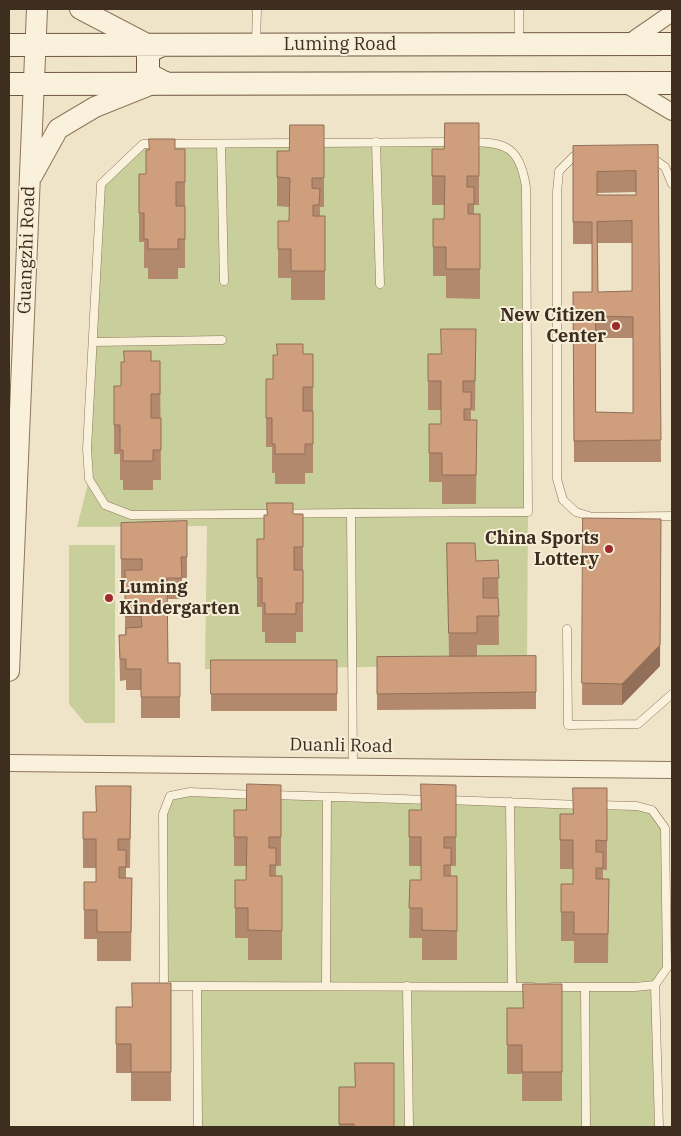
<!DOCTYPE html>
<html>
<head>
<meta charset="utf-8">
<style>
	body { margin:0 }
	#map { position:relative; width:681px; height:1136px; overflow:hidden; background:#f0e4c8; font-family:"IBM Plex Serif",serif }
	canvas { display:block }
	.frame { position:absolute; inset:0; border:10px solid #3d2e20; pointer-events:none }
</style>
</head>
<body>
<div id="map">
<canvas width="681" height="1136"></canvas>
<div class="frame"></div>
</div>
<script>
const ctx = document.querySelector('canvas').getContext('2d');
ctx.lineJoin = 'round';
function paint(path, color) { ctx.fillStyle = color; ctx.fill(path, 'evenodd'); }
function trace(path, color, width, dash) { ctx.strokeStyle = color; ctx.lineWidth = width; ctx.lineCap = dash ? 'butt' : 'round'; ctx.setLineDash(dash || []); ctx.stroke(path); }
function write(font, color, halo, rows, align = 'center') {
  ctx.font = font + ' "IBM Plex Serif",serif'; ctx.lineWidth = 4; ctx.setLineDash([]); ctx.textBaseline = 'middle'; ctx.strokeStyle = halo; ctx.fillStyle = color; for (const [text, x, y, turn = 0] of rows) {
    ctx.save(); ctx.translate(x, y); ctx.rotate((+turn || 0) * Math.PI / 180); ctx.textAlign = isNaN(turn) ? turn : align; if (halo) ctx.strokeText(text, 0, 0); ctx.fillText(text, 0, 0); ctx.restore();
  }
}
paint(new Path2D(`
	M492 142 513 151 523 169 528 512 527 665 205 669 207 526 77 527 89 479 101 184 143 144Z
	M69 545H115V723H85L69 704Z
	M190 792 637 806 652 810 665 828 667 968 655 985 658 1127H198L197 986H164L163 814 170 796Z`), '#c9cf9b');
const service = new Path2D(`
	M519 9V42
	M256 42 257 9
	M376 142 380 284
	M298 143 143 144 101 184 87 449 89 479 105 505 131 515 351 513 353 767
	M315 143 453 142
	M221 144 224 281
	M583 156H574L559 171 557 192V479L563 500 576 512 592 517 672 516
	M651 157 665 167 672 184
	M93 342 222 340
	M351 513 528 512 526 187C520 148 507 142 470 142
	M567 629 568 725 638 724 672 694
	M273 795 431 800
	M448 800 581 805
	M510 802 512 987
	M655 985 659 1127
	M197 986 533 987
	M326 986 327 797
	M407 986 409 1127
	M552 987H585
	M198 1127 197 986H164L163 814 170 796 190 792 256 795
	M586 1127 585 987H635L655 985 667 968 665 828 652 810 637 806 598 805`);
const minor = new Path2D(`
	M627 44 672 13
	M625 84 672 112
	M9 763 672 770`);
const tertiary = new Path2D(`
	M80 9 149 45
	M32 176 58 129 95 107 150 85
	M9 671 37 9`);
const secondary = new Path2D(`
	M9 45 672 44
	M162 45 148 52V74L165 83
	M9 84 672 83`);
trace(service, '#8d765c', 9);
trace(minor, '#8d765c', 18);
trace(tertiary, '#8d765c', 22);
trace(secondary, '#6f573f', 24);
trace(service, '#faf1dc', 8);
trace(minor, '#faf1dc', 16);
trace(tertiary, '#faf1dc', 20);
trace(secondary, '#faf1dc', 22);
paint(new Path2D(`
	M479 123V205H474V214H480V299L446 298V276H433V219H444V205H432V149H444Z
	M324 125V207H320V216H325V300H291V278H278V221H289V207L277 206V151H289Z
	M658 145 661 462H574L573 292H592V244H573V146ZM636 192V195H597V193ZM597 243H632V291L598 292ZM596 338H633V413L596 412Z
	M175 149H185V268H178V279H148V268H144V242H139V174H146Z
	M476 329 475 411 471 410V420H477L476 504H442V482H429V424H441V410H428V354H441Z
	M303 354H313V473H305V484H275V473H272V447H266V379H273Z
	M160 361 161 480H153V490H123V480H120V454H114V386H121L124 362Z
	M293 514H303V632H296V643H265V632H262V607H257V539H264Z
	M583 518 660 666 622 705H582Z
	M187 521V578H182V599H167L168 663H180V718H141V690H126V680L120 681 119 635H125V581H121V523Z
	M447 543 476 561 498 560 499 645H477V657L536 656V709L377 710V657H449Z
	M211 660H337V711H211Z
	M281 785V866H276V876H282V960H248V938H235V880H246V866H234V810H246Z
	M456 785V866H451V876H457V960H422V938H409L410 880H421V866H409V837L421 810Z
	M131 786 130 868H126V878H132L131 961H97V939H84V882H96V868H83V812H96Z
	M607 788V870H603V879H609L608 963H574V941H561V884H573V869H560V814H573Z
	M171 983V1101H131V1073H116V1007H132Z
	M562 984V1101H522V1074H507V1008H523Z
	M339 1087 394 1127H339Z`), '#b2896c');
paint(new Path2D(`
	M661 519 660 666 622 705V684Z`), '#916f58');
const building = new Path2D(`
	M445 123H479V176H467V187H474V204H468V214H480V269H446V247H433V219H444L445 176H432V149H444Z
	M290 125H324V178H312V188L320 189 319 205H313V216H325V271H291V249H278V221H289L290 178 277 177V151H289Z
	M149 139H175V149H185V182H176V206H185V239H178V249H148V239H144V213H139V174H146V150H149Z
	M658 145 661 440 574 441 573 292H592V222H573V146ZM636 171V195H597V172ZM632 221V291L598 292 597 222ZM596 316 633 317V413L596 412Z
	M441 329H476L475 381H463V392H471V409H464V420H477L476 475H442V453H429V424H441V381H428V354H441Z
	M277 344H303V354H313V387H303V411H313V444H305V454H275V444H272V418H266V379H273V355H277Z
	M124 351H151V361H160V394H151V418H161V450H153V461H123V450H120V425H114V386H121V362H124Z
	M267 503H293V514H303V547H294V570H303V603H296V614H265V603H262V578H257V539H264V515H267Z
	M583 518 661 519 660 645 622 684 582 683Z
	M187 521V557H181L182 578H167L168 663H180V697H141V669H126V659H120L119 635H126V628L142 627 141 616H125V570H142V559H121V523Z
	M447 543H475L476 561 498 560 499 578H483V598H498L499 616H477V633H449Z
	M536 656V692L377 694V657Z
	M211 660H337V694H211Z
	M247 784 281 785V837H269V848H276V865H270V876H282V931L248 930V908H235V880H246L247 837H234V810H246Z
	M421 784 456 785V837H444V848H451V865H444V876H457V931L422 930V908H409L410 880H421V837H409V810H421Z
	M96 786H131L130 839H118V850H126V867H119V878H132L131 932H97V910H84V882H96V839H83V812H96Z
	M573 788H607V841L596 840V852H603V868H596V879H609L608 934H574V912H561V884H573V840H560V814H573Z
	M132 983H171V1072H131V1044H116V1007H132Z
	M523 984H562V1072H522V1045H507V1008H523Z
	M355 1063H394V1127H354V1124H339V1087H355Z`);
paint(building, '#cf9f7d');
trace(building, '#916f58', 1);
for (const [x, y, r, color] of [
	[616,326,5,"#9e2a2b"],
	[609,549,5,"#9e2a2b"],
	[109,598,5,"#9e2a2b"]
]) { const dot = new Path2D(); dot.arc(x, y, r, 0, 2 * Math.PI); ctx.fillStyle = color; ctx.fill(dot); trace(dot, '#f7eed8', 2); }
write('18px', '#3d2e20', '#f7eed8', [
	["Luming Road",340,45],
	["Guangzhi Road",27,250,-88],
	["Duanli Road",341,746,1]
]);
write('bold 18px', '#3d2e20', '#f7eed8', [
	["New Citizen",606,316],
	["Center",606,337],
	["China Sports",599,539],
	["Lottery",599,560],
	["Luming",119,588,"left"],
	["Kindergarten",119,609,"left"]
], 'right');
</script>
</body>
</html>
